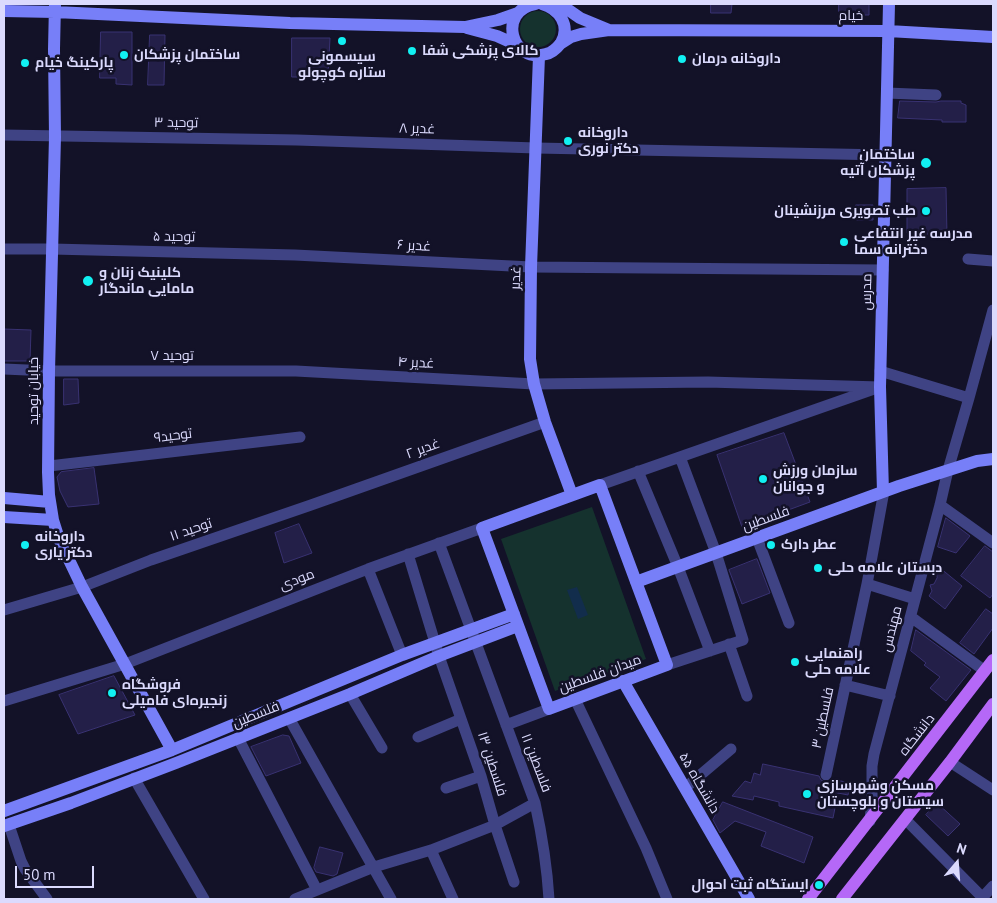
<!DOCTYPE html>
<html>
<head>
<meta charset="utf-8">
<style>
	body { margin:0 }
	#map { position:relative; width:997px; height:903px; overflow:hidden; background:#131228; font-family:"PT Sans",sans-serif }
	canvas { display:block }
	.frame { position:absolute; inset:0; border:5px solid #dbdafd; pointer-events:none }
	.north { position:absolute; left:932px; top:838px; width:50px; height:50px; -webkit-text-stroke:4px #131228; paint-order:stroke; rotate:18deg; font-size:14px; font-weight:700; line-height:20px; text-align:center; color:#dbdafd }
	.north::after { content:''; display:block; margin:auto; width:18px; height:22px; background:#dbdafd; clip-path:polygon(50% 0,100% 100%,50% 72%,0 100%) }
	.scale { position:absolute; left:15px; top:866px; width:79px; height:22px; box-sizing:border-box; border:2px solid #dbdafd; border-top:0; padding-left:6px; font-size:15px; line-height:18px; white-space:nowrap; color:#dbdafd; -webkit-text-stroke:4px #131228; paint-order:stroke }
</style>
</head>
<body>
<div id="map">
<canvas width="997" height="903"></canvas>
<div class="frame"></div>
<div class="north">N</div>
<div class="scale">50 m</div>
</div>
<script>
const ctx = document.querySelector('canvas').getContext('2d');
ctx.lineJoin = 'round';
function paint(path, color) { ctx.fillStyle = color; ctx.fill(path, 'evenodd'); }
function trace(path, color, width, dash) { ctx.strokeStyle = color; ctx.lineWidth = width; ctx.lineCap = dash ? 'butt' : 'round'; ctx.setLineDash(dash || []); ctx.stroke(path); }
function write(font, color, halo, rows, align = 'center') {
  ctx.font = font + ' "PT Sans",Cairo,sans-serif'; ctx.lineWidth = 5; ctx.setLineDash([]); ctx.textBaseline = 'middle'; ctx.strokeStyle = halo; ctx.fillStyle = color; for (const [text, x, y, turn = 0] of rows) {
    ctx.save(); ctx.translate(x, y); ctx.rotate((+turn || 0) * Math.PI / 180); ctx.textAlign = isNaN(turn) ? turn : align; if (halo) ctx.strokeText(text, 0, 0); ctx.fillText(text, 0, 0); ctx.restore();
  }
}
paint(new Path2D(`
	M520 29a18 18 0 1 1 36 0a18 18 0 1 1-36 0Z
	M592 507 646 659 555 691 501 539Z`), '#15322e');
paint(new Path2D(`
	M577 587 588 615 578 619 567 590Z`), '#122d4c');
const building = new Path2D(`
	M711 4H732L731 13H711Z
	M839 4H869V15H839Z
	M101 32H132V85L116 84V78H100Z
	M150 35H165L164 85H148Z
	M292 38H330L328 77H292Z
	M900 101 936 102 941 101H961V103L966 105V122H942V120L898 118Z
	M946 188 947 235 907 233V189Z
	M856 205H873V220H857Z
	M4 329 31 330 30 361H4Z
	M64 379H78L79 403 64 405Z
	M784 433 810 502 742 527 717 455Z
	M94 468 99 504 68 507 60 491 57 477 61 472Z
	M946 518 970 536 956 553 938 547Z
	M299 524 312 553 284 563 275 533Z
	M985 546 993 552V594L990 598 961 576Z
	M757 559 770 593 742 604 729 570Z
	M934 563 962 586 945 609 929 596 932 591 930 585 934 584 937 578Z
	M986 609 993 614V628L974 654 960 643Z
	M916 630 971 670 946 701 930 688 940 677 924 665 926 663 911 651Z
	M114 676 135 715 78 734 59 695Z
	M283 735 289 736 301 763 266 776 251 747Z
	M763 764 819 776 821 780 825 782H829L832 779 850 783 848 795 838 793 833 818 779 806V802L754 796 753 800 732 796 745 781 751 783 754 773 760 775Z
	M723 802 813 837 804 863 761 846 766 832 735 821 720 833 713 820Z
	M937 803 960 824 948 836 926 815Z
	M320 847 343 853 337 874 333 876 316 872 314 868Z`);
paint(building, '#231f48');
trace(building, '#393272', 1);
trace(new Path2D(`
	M887 93 936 95
	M4 135 297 140 536 148 886 155
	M4 249H52L295 255 531 267 883 270
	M968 259 993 261
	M4 369 49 371H296L534 384 708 382 880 387
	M880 371 969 398
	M49 466 300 437
	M638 471 678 567 710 651
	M600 485 874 389
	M940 505 993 543
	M757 538 789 623
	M439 543 535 803C542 835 547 866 549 899
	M408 554 439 656 481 776 495 825 514 882
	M368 569 402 655
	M867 584 915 599
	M4 610 82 587 151 560 311 505 545 422
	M911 617 985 671
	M729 644 747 696
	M667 665 743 640 716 553 680 457
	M845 685 890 696
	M350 694 382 748
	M575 699 646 848 667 899
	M4 701 125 664 368 569 482 528
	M289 718 391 899
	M506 725 549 709
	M418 737 461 719
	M238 738 317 890
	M950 762 993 790
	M826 775 867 584 884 491
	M134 778 204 899
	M446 788 481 776
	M685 788 731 749
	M905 819 984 899
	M870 821 872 797V766L874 754 940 505 948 470 969 398 993 310
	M9 825 21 861 25 869 47 899
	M431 850 453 899
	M295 899 374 867 431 850 495 825 535 803
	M981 899 993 886`), '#3f4384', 11);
trace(new Path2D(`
	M55 4 54 49 55 137 49 371 48 472 49 495 53 520 59 539 82 587 172 750
	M535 4C497 11 511 64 546 54 552 53 557 48 561 43 571 25 559 9 542 4
	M560 4 580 18 609 30
	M4 11 55 12 290 23 465 27 498 20 518 13
	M467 28 497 36 517 45
	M560 44 571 37 581 34 609 30 888 31 993 37
	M539 56 531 267 530 359 534 384 545 422 572 495
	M600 485 667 665 549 709 482 528Z
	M883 492 880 387 889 4
	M4 498 50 502
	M4 517 53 520
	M636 582 899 486 977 461 993 459
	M623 681 749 899
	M4 811 172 750 402 655 514 614
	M4 826 71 803 176 763 350 694 439 656 518 626`), '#777ff8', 12);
trace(new Path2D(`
	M808 899 993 660
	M842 899 950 762 993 704`), '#b568f7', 12);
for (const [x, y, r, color] of [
	[342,41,5,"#11f0f2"],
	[412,51,5,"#11f0f2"],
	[124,55,5,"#11f0f2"],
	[682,59,5,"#11f0f2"],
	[25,63,5,"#11f0f2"],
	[568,141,5,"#11f0f2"],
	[926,163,6,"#11f0f2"],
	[926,211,5,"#11f0f2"],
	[844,242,5,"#11f0f2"],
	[88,281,6,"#11f0f2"],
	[763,479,5,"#11f0f2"],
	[25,545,5,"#11f0f2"],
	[771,545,5,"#11f0f2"],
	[818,568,5,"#11f0f2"],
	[795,662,5,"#11f0f2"],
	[112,693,5,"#11f0f2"],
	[807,794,5,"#11f0f2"],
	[819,885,5,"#11f0f2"]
]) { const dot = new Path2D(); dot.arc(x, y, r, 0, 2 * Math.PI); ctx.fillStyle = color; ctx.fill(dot); trace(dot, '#131228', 2); }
write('14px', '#dbdafd', '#131228', [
	["خیام",851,16],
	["توحید ۳",176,123,1],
	["غدیر ۸",417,129,2],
	["توحید ۵",174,237,1],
	["غدیر ۶",414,246,3],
	["غدیر",516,278,-88],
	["مدرس",867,292,-89],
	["توحید ۷",172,356],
	["غدیر ۴",416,363,3],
	["خیابان توحید",34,391,-90],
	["توحید۹",173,436,-7],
	["غدیر ۲",423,449,-20],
	["فلسطین",766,519,-20],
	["توحید ۱۱",191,530,-19],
	["مودی",297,580,-21],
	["مهندس",892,629,-76],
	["میدان فلسطین",600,674,-20],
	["فلسطین",256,715,-22],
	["فلسطین ۳",823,718,-78],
	["دانشگاه",917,735,-52],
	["فلسطین ۱۱",536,763,69],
	["فلسطین ۱۳",492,764,72],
	["دانشگاه ۵۵",699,783,60]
]);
write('bold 14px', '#dbdafd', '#131228', [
	["کالای پزشکی شفا",422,51],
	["ساختمان پزشکان",134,55],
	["سیسمونی",342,57,"center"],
	["ستاره کوچولو",342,73,"center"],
	["داروخانه درمان",692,59],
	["پارکینگ خیام",35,63],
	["داروخانه",578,133],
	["دکتر نوری",578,149],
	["ساختمان",915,155,"right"],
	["پزشکان آتیه",915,171,"right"],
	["طب تصویری مرزنشینان",916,211,"right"],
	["مدرسه غیر انتفاعی",854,234],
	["دخترانه سما",854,250],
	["کلینیک زنان و",99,273],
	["مامایی ماندگار",99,289],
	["سازمان ورزش",773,471],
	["و جوانان",773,487],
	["داروخانه",35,537],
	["دکتر یاری",35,553],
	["عطر دارک",781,545],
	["دبستان علامه حلی",828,568],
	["راهنمایی",805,654],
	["علامه حلی",805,670],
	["فروشگاه",122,685],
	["زنجیره‌ای فامیلی",122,701],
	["مسکن وشهرسازی",817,786],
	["سیستان و بلوچستان",817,802],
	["ایستگاه ثبت احوال",809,885,"right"]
], 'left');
</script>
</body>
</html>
